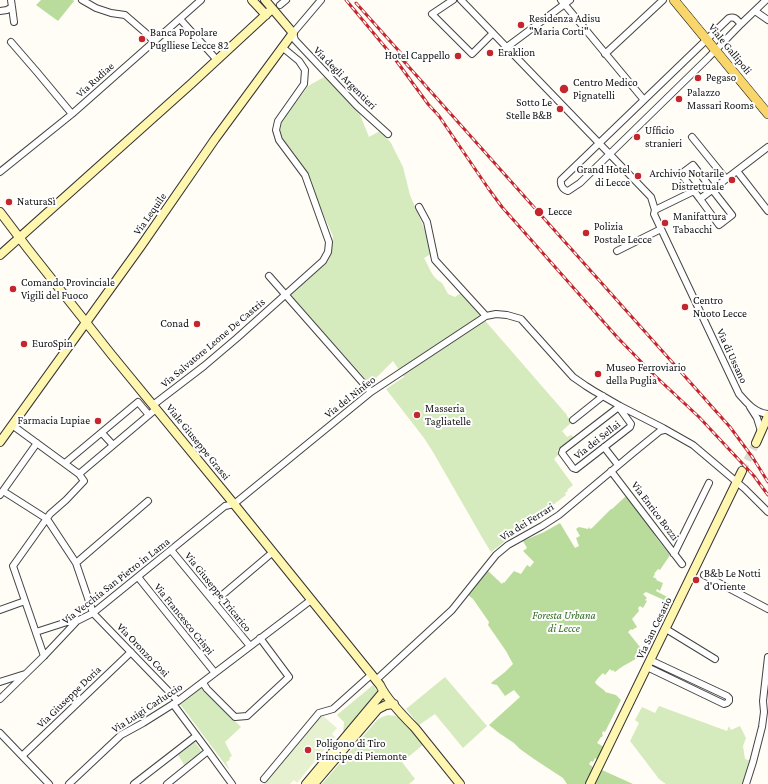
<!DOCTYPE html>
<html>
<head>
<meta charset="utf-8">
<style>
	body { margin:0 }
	canvas { display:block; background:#fffdf5 }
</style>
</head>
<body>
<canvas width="768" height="784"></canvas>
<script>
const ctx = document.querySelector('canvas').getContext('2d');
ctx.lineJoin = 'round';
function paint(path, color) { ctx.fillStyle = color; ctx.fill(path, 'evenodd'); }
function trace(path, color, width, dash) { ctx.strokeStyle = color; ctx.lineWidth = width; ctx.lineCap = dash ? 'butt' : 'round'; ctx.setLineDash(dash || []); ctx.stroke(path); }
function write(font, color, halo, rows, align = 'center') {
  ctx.font = font + ' "Crimson Pro",serif'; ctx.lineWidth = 4; ctx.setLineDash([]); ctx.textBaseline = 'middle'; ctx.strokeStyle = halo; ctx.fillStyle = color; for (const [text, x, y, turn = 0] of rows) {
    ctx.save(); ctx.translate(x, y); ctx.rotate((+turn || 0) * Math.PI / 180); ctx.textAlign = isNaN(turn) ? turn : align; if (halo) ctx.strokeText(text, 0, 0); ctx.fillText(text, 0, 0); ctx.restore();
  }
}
paint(new Path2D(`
	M326 76 359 112 369 137 380 131 391 143 403 167 410 195 429 240 431 254 424 258C430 268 431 277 442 283L448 294 455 297 462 292 481 316 567 415V416L572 422 562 431 567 437 571 435 575 439 571 442 569 440 557 451 559 454 554 459 573 485 567 490 568 491 565 493 566 495 491 552 483 539 433 452 424 438 386 389 404 377 393 361 370 384 290 294 324 263 331 253 333 236 316 198 313 188 311 180 294 153 283 139 280 129 282 121 308 86Z
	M445 677 487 726 463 748 435 714 419 725 406 709Z
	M373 685 377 691V692L343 734 344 722 337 715Z
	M202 688 241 727 225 742 232 756 229 758 230 760 226 762 230 771 180 704Z
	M659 706 727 731 729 726 731 730 740 726 746 738 743 746 745 759 751 761 743 784H666L659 779 630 741 639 723 635 720 642 707 655 713Z
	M388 715 396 716 402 719 424 744 402 762 415 779 409 784H322L377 720 382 717Z
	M195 742 202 752 185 766 178 755Z`), '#d5ebbd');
paint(new Path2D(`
	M41 0H73L74 1 58 21 36 5Z
	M626 496 652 528 651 529 658 540 670 555 660 570 658 569 654 574H655L653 577 657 579 656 580 663 583 660 591 657 589 656 591 675 601 673 604 646 592 643 594 647 598 645 600 647 601 643 608 640 606 638 608 639 611 632 619 637 627 632 630 631 629 628 632 640 647 639 649 643 651 644 650 646 651C637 660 624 664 615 672L613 670 612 671 610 669 605 675 603 673 599 677 595 682 596 684 605 691V692L616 695 621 700 605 732 603 731 602 734 603 735 602 737H601L597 743 604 747 598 760 595 758 593 762 591 761 589 764 594 768 586 784H567L563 778 534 759 520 749 514 743 499 733 489 725 520 697 514 690 505 696 497 685 492 684 491 683 505 672 513 664 506 651 488 625 489 622 473 599 468 595 487 570 502 584 503 582 504 583 514 571 521 574 527 565 530 567 534 562 523 551 527 548 523 541 544 532 560 523 575 548 579 546 576 538 580 536 576 529 579 527 588 529 589 527 590 529 592 528 611 509H612Z
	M602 770 633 784H594Z`), '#b9dc9c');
paint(new Path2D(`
	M322 715 337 728 332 734 335 737 297 783 294 780 290 784H264Z`), '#e6f2cf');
trace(new Path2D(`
	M742 471 756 443`), '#dbdad3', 8, [8, 4]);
const street = new Path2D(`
	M82 0 96 8 111 13 125 15 147 34 154 42
	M321 0 293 33 295 40 357 106 388 134
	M453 0 432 14 472 54 493 33
	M461 0 651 197 655 210 654 214 739 394C747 403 755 413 768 414
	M561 0 644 100
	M280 5 286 0
	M12 7 14 22
	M0 11 7 10 12 7 11 0
	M755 11 768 20
	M180 19 217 60
	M741 24C737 20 735 16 729 18L561 180C560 185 563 190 568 191L580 183 708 58 741 24 766 0
	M11 42 37 72 72 114
	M507 47 570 0
	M605 54 663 0
	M692 137 726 179
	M737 171 768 211
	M0 172 72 114 201 0
	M694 191 681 174 693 165 732 215 719 225 700 199
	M419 207 427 222 435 260 486 316
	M655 210 694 191 700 199 768 147
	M617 251 661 229
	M269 276 371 392
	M153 405 204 366 237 338 323 261 328 252 329 242 305 175 279 140 276 130 278 121 304 84 305 70 299 61 282 47
	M620 406V409L631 424 630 427 576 469 573 468 562 453 563 450Z
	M750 407 757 418 761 431
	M573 420 603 396
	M12 425 79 474 84 481 66 500 50 514 13 566 44 656
	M102 433 113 445
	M604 447 618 465
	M65 463 138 402 149 415
	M611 471 682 564
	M79 474 156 409
	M3 491 47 519 76 563 93 613 178 701
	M0 495 37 443
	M171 550 250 646
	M674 554 709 483
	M76 563 148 501
	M704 575 768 609
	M138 577 215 673
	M214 602 273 552
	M0 610 25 601
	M666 629 715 659
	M36 632 67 622 77 621
	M647 667 724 704 727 703 729 701V698L727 696 650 660
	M376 680 452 610 496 555 508 545 542 526 559 515 633 453 660 431 664 430H666
	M0 682 25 674
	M203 683 207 689 235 717 247 716 289 677 260 638
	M0 699 44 656 77 621 93 613 225 506 234 504 371 392 486 316 496 314 507 315 521 319 573 377 586 386 594 391 620 406 663 428 693 445 745 489 768 512
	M173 704 208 751 232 784
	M0 733 49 784
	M22 756 131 652
	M264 779 319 713 333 709 372 674
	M69 784 121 735 143 723 178 701 311 600
	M134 784 196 736
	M167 784 208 751
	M746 784 753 762 762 727 764 712 763 701 768 657`);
const secondary = new Path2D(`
	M252 0 266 15
	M0 212 28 249 111 354 234 504 380 685C387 700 404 717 415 728L460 784
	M0 255 191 84 272 9
	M0 442 141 246 215 139 293 33 265 0
	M756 443 768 416
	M306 784 383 692
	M314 784 378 709 386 705 394 704
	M590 784 742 471`);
const primary = new Path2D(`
	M674 0 768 114`);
trace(street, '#444', 8);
trace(secondary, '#333', 10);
trace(primary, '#222', 10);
trace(street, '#fff', 6);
trace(secondary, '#fff6b0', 8);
trace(primary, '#f9d66b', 9);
const rail = new Path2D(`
	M346 0 395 59 428 104 439 116 488 188 502 207 617 337 652 373 699 417 754 476 768 495
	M356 3 407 60
	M400 57 730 427 753 458 768 482`);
trace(rail, '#c4262e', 3);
trace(rail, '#fff', 1.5, [4.5]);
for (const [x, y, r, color] of [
	[521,25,4,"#c4262e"],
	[142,39,4,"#c4262e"],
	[490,53,4,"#c4262e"],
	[458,56,4,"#c4262e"],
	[698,78,4,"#c4262e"],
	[564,89,5,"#c4262e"],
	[679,99,4,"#c4262e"],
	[560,109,4,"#c4262e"],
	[637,137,4,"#c4262e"],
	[638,176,4,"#c4262e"],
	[732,180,4,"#c4262e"],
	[9,202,4,"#c4262e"],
	[539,212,5,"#c4262e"],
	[665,223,4,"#c4262e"],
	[586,233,4,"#c4262e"],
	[13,289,4,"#c4262e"],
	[685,307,4,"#c4262e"],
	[197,324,4,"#c4262e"],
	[24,344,4,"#c4262e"],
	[598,374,4,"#c4262e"],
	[417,415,4,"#c4262e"],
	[98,421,4,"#c4262e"],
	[696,580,4,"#c4262e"],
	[308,750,4,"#c4262e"]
]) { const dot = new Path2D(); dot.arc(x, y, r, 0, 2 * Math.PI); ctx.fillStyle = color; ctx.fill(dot); trace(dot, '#fff', 1.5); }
write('11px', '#111', '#fff', [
	["Residenza Adisu",529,19],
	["\"Maria Corti\"",529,32],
	["Banca Popolare",150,33],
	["Puglliese Lecce 82",150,46],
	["Eraklion",498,53],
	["Hotel Cappello",450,56,"right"],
	["Pegaso",706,78],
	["Centro Medico",573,83],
	["Pignatelli",573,96],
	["Palazzo",687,93],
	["Massari Rooms",687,106],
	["Sotto Le",552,103,"right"],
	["Stelle B&B",552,116,"right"],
	["Ufficio",645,131],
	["stranieri",645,144],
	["Grand Hotel",630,170,"right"],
	["di Lecce",630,183,"right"],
	["Archivio Notarile",724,174,"right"],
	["Distrettuale",724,187,"right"],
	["NaturaSì",17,202],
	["Lecce",548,212],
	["Manifattura",673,217],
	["Tabacchi",673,230],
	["Polizia",594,227],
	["Postale Lecce",594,240],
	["Comando Provinciale",21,283],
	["Vigili del Fuoco",21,296],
	["Centro",693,301],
	["Nuoto Lecce",693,314],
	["Conad",189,324,"right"],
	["EuroSpin",32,344],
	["Museo Ferroviario",606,368],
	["della Puglia",606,381],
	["Masseria",425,409],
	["Tagliatelle",425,422],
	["Farmacia Lupiae",90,421,"right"],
	["B&b Le Notti",704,574],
	["d'Oriente",704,587],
	["Poligono di Tiro",316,744],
	["Principe di Piemonte",316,757]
], 'left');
write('11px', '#111', '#fff', [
	["Viale Gallipoli",730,49,51],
	["Via degli Argentieri",345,78,45],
	["Via Rudiae",95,80,-42],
	["Via Lequile",150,214,-55],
	["Via Salvatore Leone De Castris",213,343,-40],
	["Via di Ussano",732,356,65],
	["Via del Ninfeo",350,397,-38],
	["Via dei Sellai",597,440,-38],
	["Viale Giuseppe Grassi",198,442,51],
	["Via Enrico Bozzi",655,511,53],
	["Via dei Ferrari",527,522,-32],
	["Via Vecchia San Pietro in Lama",116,581,-38],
	["Via Giuseppe Tricarico",218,592,51],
	["Via Francesco Crispi",184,619,51],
	["Via San Cesario",654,628,-64],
	["Via Oronzo Cosi",143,650,46],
	["Via Giuseppe Doria",69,697,-44],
	["Via Luigi Carluccio",147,708,-33]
]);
write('italic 11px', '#2f6b1f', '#fff', [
	["Foresta Urbana",564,616],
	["di Lecce",564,629]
]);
</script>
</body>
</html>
